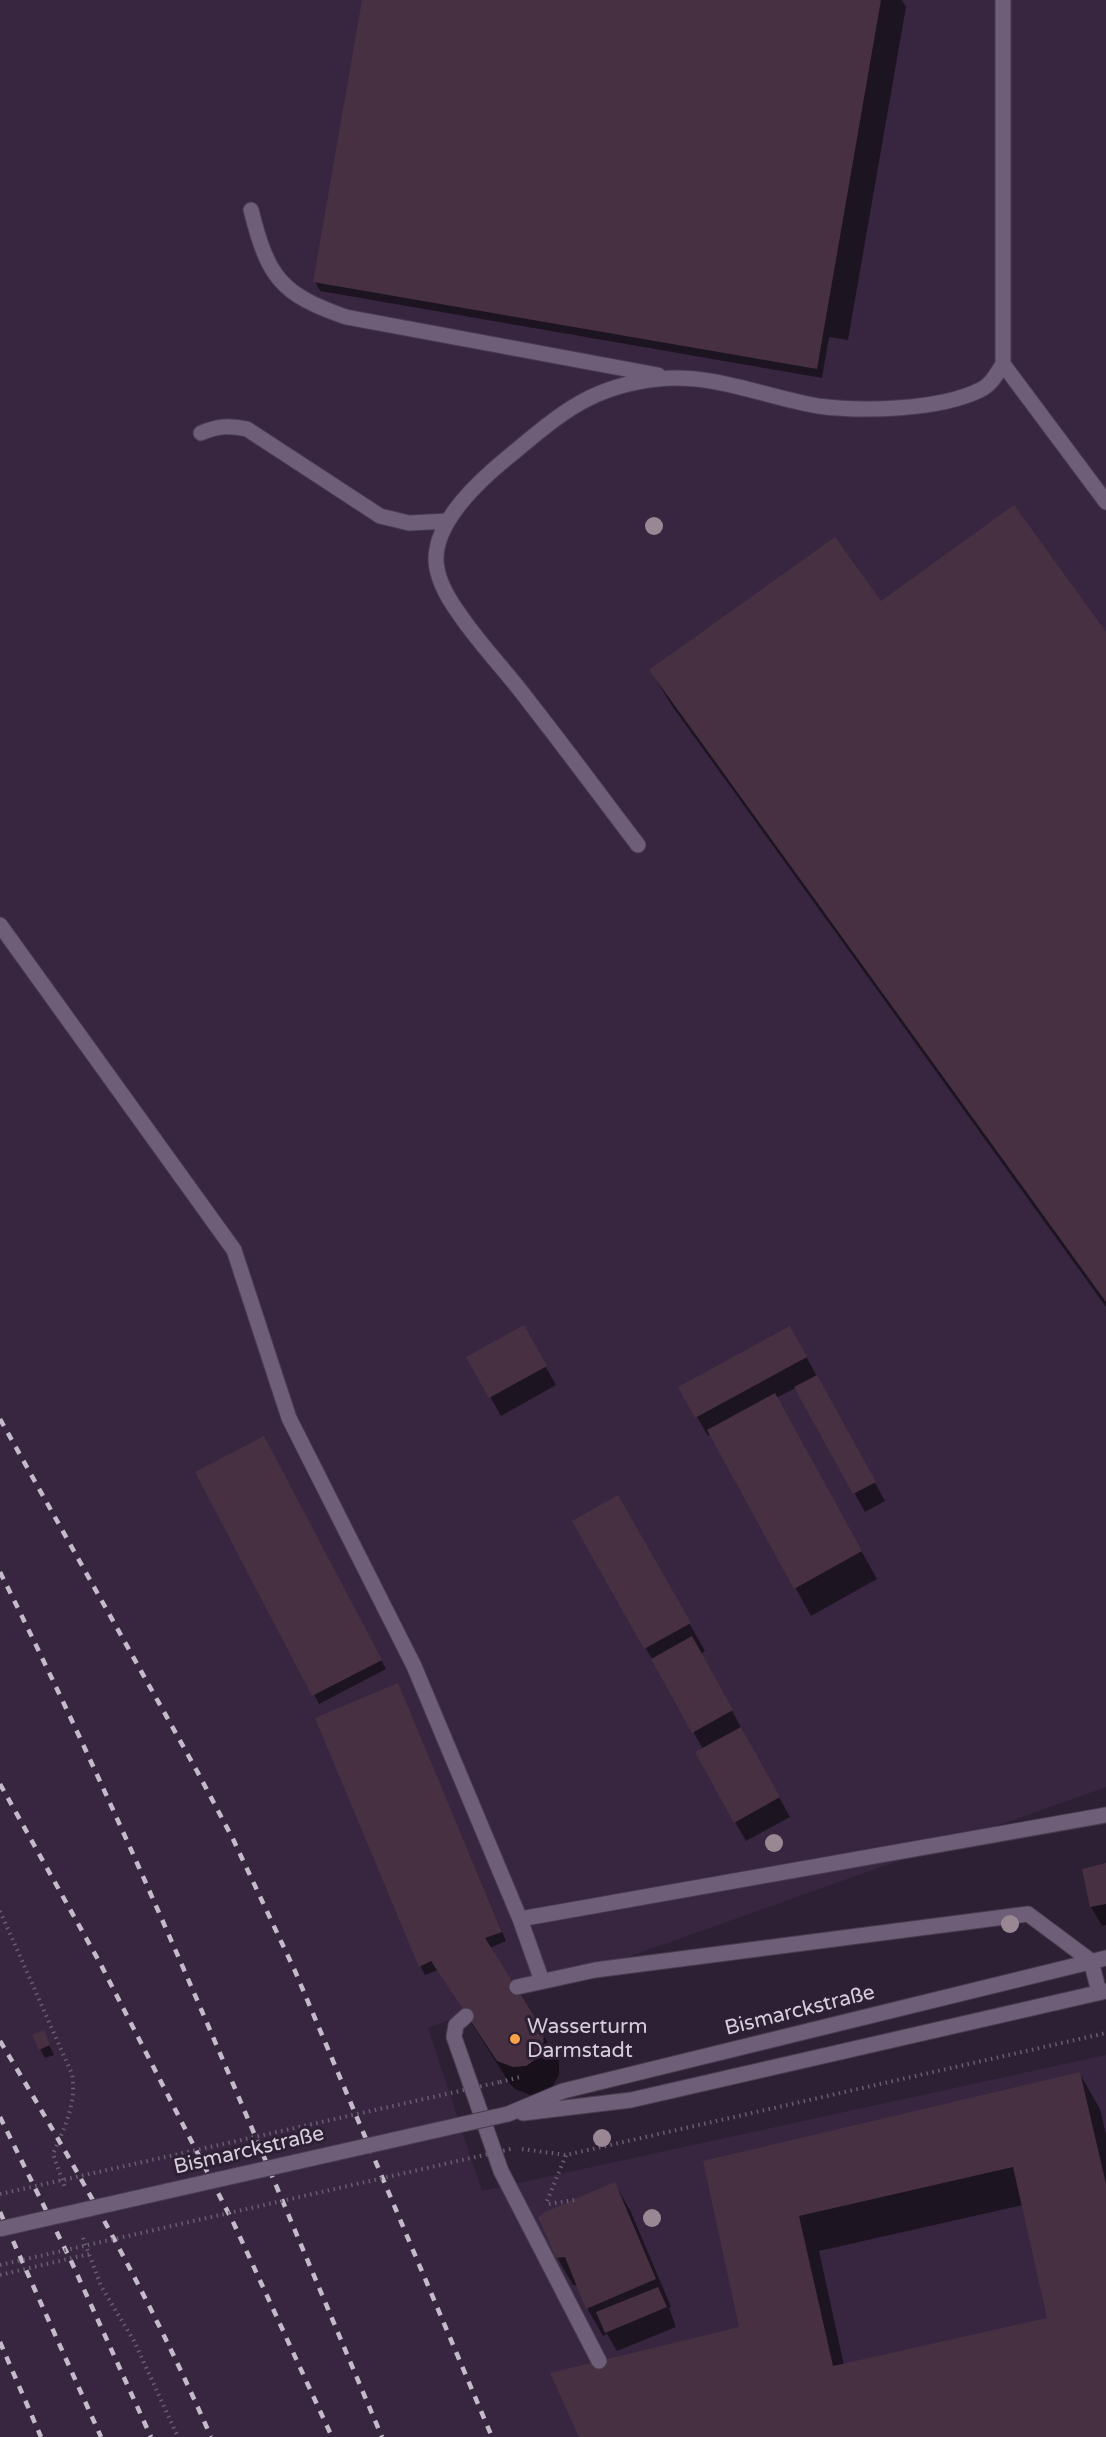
<!DOCTYPE html>
<html>
<head>
<meta charset="utf-8">
<style>
	body { margin:0 }
	canvas { display:block; background:#2d1f34 }
</style>
</head>
<body>
<canvas width="1106" height="2437"></canvas>
<script>
const ctx = document.querySelector('canvas').getContext('2d');
ctx.lineJoin = 'round';
function paint(path, color) { ctx.fillStyle = color; ctx.fill(path, 'evenodd'); }
function trace(path, color, width, dash) { ctx.strokeStyle = color; ctx.lineWidth = width; ctx.lineCap = dash ? 'butt' : 'round'; ctx.setLineDash(dash || []); ctx.stroke(path); }
function write(font, color, halo, rows, align = 'center') {
  ctx.font = font + ' "Varela Round",sans-serif'; ctx.lineWidth = 6; ctx.setLineDash([]); ctx.textBaseline = 'middle'; ctx.strokeStyle = halo; ctx.fillStyle = color; for (const [text, x, y, turn = 0] of rows) {
    ctx.save(); ctx.translate(x, y); ctx.rotate((+turn || 0) * Math.PI / 180); ctx.textAlign = isNaN(turn) ? turn : align; if (halo) ctx.strokeText(text, 0, 0); ctx.fillText(text, 0, 0); ctx.restore();
  }
}
paint(new Path2D(`
	M0 0H1106V1787L428 2028 482 2191 1106 2055V2437H0Z`), '#382641');
paint(new Path2D(`
	M364 0H902L906 7 848 340 829 337 822 378 320 291 315 282Z
	M881 603 1106 635V1307L672 706 651 671Z
	M523 1327 556 1385 501 1416 468 1358Z
	M801 1347 885 1501 865 1512 796 1388 776 1398 877 1579 811 1616 711 1434 708 1436 680 1388Z
	M269 1447 386 1669 319 1704 197 1473Z
	M618 1497 705 1651 701 1654 790 1817 746 1841 735 1822 703 1749 574 1522Z
	M398 1685 506 1941 490 1948 559 2061V2075L552 2087 542 2093 530 2095 515 2089 510 2084 438 1970 425 1975 420 1966Z
	M1106 1865V1925L1102 1926 1091 1907 1083 1870Z
	M43 2032 54 2055 45 2058 40 2049Z
	M1080 2074 1100 2109 1106 2134V2437H579L741 2328 705 2162ZM1023 2205 1049 2319 844 2365 819 2251Z
	M615 2184 631 2212 671 2307 669 2308 676 2327 617 2351 607 2334 603 2336 587 2308 578 2285H573L557 2257Z`), '#0007');
paint(new Path2D(`
	M362 0H881L817 369 313 282Z
	M1014 505 1106 632V1302L649 670 835 537 881 601Z
	M524 1325 547 1366 489 1398 466 1357Z
	M790 1326 807 1357 695 1418 678 1387Z
	M817 1375 876 1482 853 1494 794 1387Z
	M775 1393 862 1551 794 1589 707 1430Z
	M264 1436 382 1660 312 1696 195 1472Z
	M618 1495 691 1623 644 1649 572 1521Z
	M692 1636 733 1710 692 1733 651 1659Z
	M398 1683 502 1932 485 1938 544 2032 543 2046 536 2059 526 2066 513 2067 497 2061 431 1961 419 1967 315 1718Z
	M741 1727 780 1797 734 1823 695 1752Z
	M1106 1863V1904L1090 1907 1082 1869Z
	M44 2030 50 2045 39 2050 32 2035Z
	M1080 2072 1106 2184V2437H579L550 2373 739 2327 703 2161ZM1013 2167 1047 2318 833 2366 799 2216Z
	M615 2182 656 2279 586 2309 565 2257 556 2258 538 2217 545 2212Z
	M658 2287 667 2307 605 2333 596 2312Z`), '#463041');
const lane = new Path2D(`
	M1003 0V364L1106 502
	M251 210C268 277 280 294 346 317L658 375
	M201 433C217 426 230 425 247 429L380 516 409 523 448 521
	M638 845C602 798 567 750 530 703 508 673 481 646 460 615 449 600 436 578 436 559 436 520 479 481 507 458 558 416 589 386 658 379 713 373 765 397 818 406 862 412 940 410 980 390 991 385 996 375 1003 364
	M0 925 234 1250 289 1418 414 1666 520 1919 1106 1815
	M520 1919 542 1981
	M517 1987 595 1970 1028 1914 1091 1961 1099 1992
	M466 2016 456 2025 454 2037 501 2171 599 2361`);
const secondary = new Path2D(`
	M523 2113 631 2100 1106 1991
	M508 2114 563 2091 1106 1958`);
trace(lane, '#473b4e', 17);
trace(secondary, '#473b4e', 17);
trace(new Path2D(`
	M0 1911 72 2074C77 2104 64 2128 53 2154L65 2188
	M500 2082 520 2077
	M522 2149 566 2155 1106 2033
	M547 2201 566 2155
	M549 2204 574 2200
	M83 2238 101 2286 134 2341 178 2437
	M0 2275 89 2254`), '#695d70', 4, [1.5, 4.5]);
trace(lane, '#6e5e77', 15);
trace(secondary, '#6e5e77', 15);
trace(new Path2D(`
	M0 1419 197 1771 233 1839 295 1971 492 2437
	M0 1572C141 1854 259 2147 382 2437
	M0 1784 100 1963 234 2224 332 2437
	M0 2041C78 2170 151 2299 211 2437
	M0 2117 72 2263 151 2437
	M0 2212 101 2437
	M0 2342 41 2437`), '#c3baca', 4.5, [8, 8]);
const secondaryBridge = new Path2D(`
	M0 2229 508 2114`);
trace(secondaryBridge, '#473b4e', 17, []);
trace(new Path2D(`
	M0 2194 500 2082
	M0 2265 515 2148`), '#695d70', 4, [1.5, 4.5]);
trace(secondaryBridge, '#6e5e77', 15);
ctx.fillStyle = '#998794';
for (const [x, y] of [
	[654,526],
	[774,1843],
	[1010,1924],
	[602,2138],
	[652,2218]
]) { ctx.beginPath(); ctx.arc(x, y, 9, 0, 2 * Math.PI); ctx.fill(); }
for (const [x, y, r, color] of [
	[515,2039,6,"#f7a149"]
]) { const dot = new Path2D(); dot.arc(x, y, r, 0, 2 * Math.PI); ctx.fillStyle = color; ctx.fill(dot); trace(dot, '#2d1f34', 2); }
write('21px', '#d7cedd', '#2d1f34', [
	["Bismarckstraße",800,2011,-14],
	["Bismarckstraße",249,2151,-13]
]);
write('21px', '#d7cedd', '#2d1f34', [
	["Wasserturm",527,2027],
	["Darmstadt",527,2051]
], 'left');
</script>
</body>
</html>
